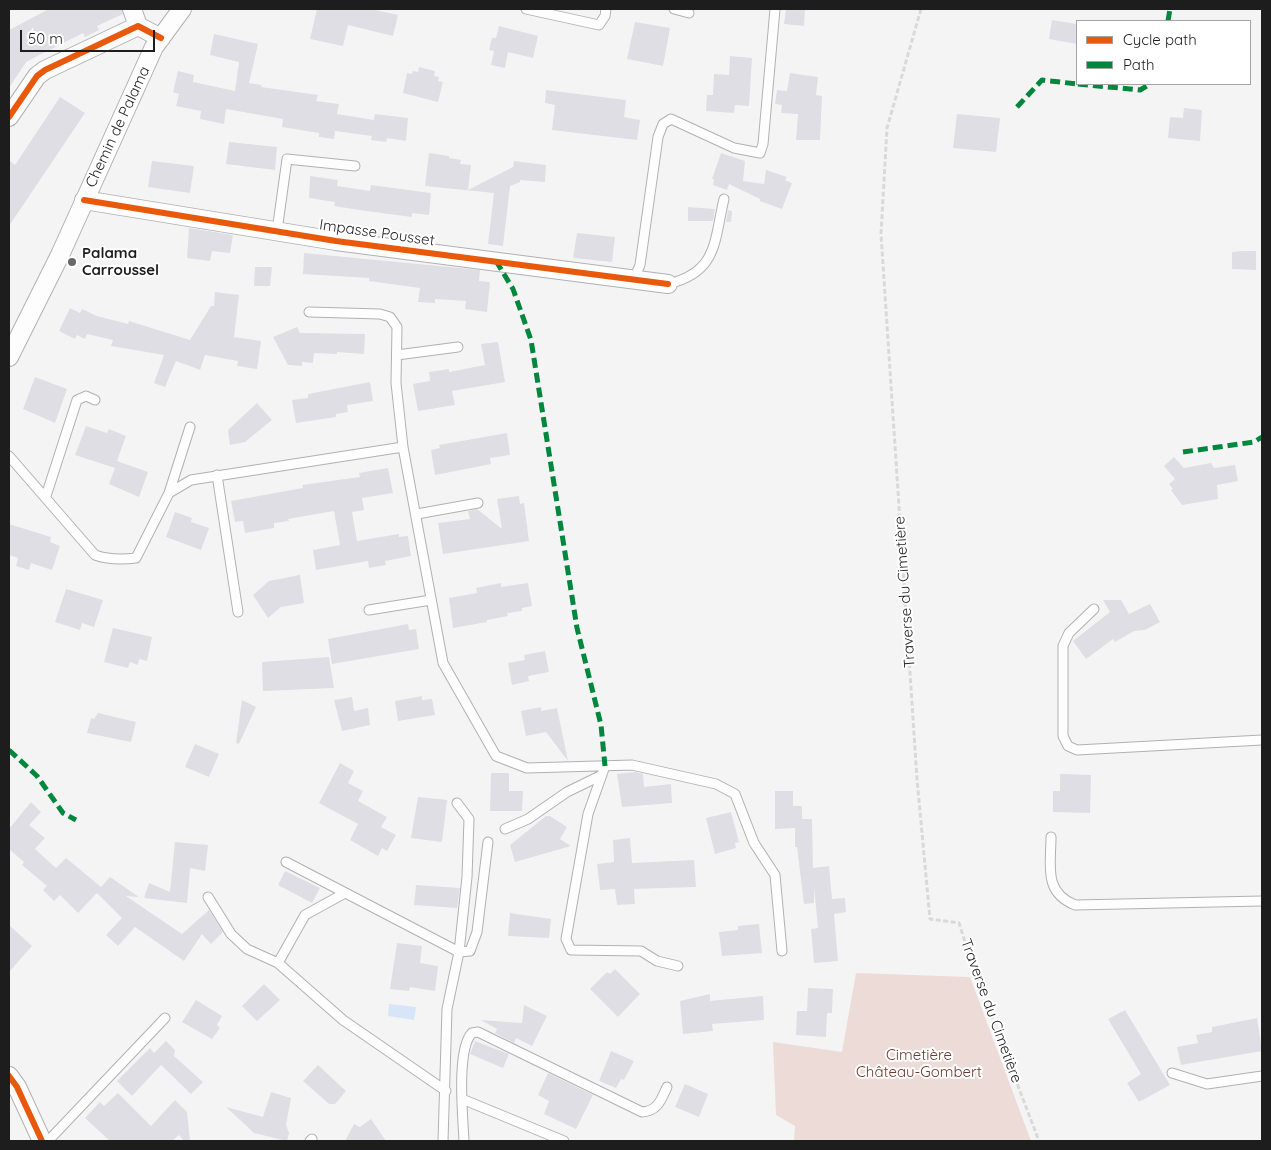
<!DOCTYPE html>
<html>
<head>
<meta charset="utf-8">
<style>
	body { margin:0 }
	#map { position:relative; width:1271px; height:1150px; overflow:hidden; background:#f5f4f5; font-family:Quicksand,sans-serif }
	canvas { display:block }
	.frame { position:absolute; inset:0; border:10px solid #1e1d1e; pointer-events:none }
	.legend { position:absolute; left:1076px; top:20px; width:175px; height:65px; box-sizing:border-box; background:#fff; border:1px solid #a5a5a5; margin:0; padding:6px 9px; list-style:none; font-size:15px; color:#1e1d1e }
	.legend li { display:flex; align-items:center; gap:10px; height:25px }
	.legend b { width:25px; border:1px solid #a5a5a5 }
	.scale { position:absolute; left:20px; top:30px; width:135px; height:22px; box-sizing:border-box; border:2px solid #1e1d1e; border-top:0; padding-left:6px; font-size:15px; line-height:18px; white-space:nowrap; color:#1e1d1e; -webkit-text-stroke:4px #fff; paint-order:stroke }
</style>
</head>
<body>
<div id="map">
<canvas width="1271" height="1150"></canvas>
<div class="frame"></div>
<ul class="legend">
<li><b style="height:6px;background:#e8590c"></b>Cycle path</li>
<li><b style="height:6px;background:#00873e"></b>Path</li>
</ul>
<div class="scale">50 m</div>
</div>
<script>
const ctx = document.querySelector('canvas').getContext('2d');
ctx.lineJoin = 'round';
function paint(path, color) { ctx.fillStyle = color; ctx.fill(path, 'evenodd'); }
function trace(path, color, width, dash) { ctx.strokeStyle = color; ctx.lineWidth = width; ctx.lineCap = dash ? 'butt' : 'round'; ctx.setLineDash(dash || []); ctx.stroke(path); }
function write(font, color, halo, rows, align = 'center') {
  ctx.font = font + ' Quicksand,sans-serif'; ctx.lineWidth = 4; ctx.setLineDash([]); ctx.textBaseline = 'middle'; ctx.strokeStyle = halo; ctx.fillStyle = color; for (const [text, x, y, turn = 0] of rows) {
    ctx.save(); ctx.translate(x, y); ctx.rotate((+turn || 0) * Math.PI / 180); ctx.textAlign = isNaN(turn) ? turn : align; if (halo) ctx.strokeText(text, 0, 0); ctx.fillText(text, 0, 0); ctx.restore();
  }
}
paint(new Path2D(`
	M856 973 970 977 1031 1141H794L795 1126 776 1115 773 1042 842 1052Z`), '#eddbd7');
paint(new Path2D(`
	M389 1004 416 1007 414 1020 388 1016Z`), '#d8e4f8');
paint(new Path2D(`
	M49 9H122L123 14 97 26 99 30 85 37 83 33 26 62 9 88V30Z
	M317 9H371L398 15 393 36 348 25 343 46 310 39Z
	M786 9H805L804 26 784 24Z
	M1052 20 1077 24V44L1049 39Z
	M635 22 670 28 663 66 627 59Z
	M499 26 538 36 533 58 508 52 505 68 491 65 494 51 489 50 492 38H496Z
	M214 34 258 44 249 83 262 85 261 87 318 95 316 101 339 104 337 114 374 120 375 114 408 118 406 141 387 138 386 142 371 140 372 136 335 131 334 139 319 137V133L282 127 283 119 226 109 224 124 200 119 201 111 176 106 179 94 173 92 178 71 194 75 193 82 235 91 239 62 210 55Z
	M730 56 752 58 749 106 735 105 734 113 706 111 707 95H713L714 74 729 75Z
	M419 67 435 71 434 76 439 77 438 81 443 82 438 102 403 93 407 73 412 74 413 71 418 72Z
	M790 73 818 77 816 95 822 96 820 140H796L798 114 781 113 782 105 775 104 777 90 787 91Z
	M546 90 626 100 624 117 640 120 637 140 552 130 555 105 545 103Z
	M60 97 85 113 9 226V160L15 165Z
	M1184 108 1202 110 1200 141 1168 138 1170 117 1183 118Z
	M957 114 1000 118 996 152 953 148Z
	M229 142 277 147 275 170 226 164Z
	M429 153 449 156V158L461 160 460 164 471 165 468 190 513 167 514 161 546 165 545 182 520 180V182L510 186 503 246 488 244 494 193 425 186Z
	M721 153 745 161 743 181 764 184 766 170 787 177 785 180 792 183 782 209 760 201V199L729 184 727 190 713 185 714 179H712Z
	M152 161 194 166 190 193 148 187Z
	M310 176 338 180 337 186 370 191 371 185 431 193 429 215 412 213V217L366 211 334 206 335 202 309 198Z
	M688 207 715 209 713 221H688Z
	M728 210 732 211 731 222H726Z
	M189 228 233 235 230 253 212 251 210 261 187 258Z
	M577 233 615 237 612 262 573 258Z
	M1242 251H1256V270L1232 269V252Z
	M304 253 480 270 479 281 490 282 487 312 465 309 466 301 435 299V303L418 302 420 288 369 281V278L303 274Z
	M255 267H272L270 286H254Z
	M215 292 239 295 234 337 261 341 257 369 237 366 238 361 205 355 200 370 176 361 165 387 154 383 164 355 111 346 113 340 87 334 85 339 77 335 75 339 59 331 70 308 80 313 82 309 97 316 128 324 129 321 190 340 211 306H214Z
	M297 327 300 333 365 334 364 354 337 352V354L314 353 313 363 302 362V366L288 365 273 337Z
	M498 342 505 382 452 391 455 405 418 411 413 384 430 381 429 372 449 369V372L485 365 481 344Z
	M35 377 67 389 55 423 23 409Z
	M370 382 373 401 347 405 348 412 336 414V417L296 423 292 400 308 398V394Z
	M257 403 272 420 245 442 230 445 228 430Z
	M86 426 107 433 109 429 126 436 117 461 148 472 139 497 109 484 115 468 75 455Z
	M507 433 510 455 490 458 491 464 435 475 431 450 440 448 439 445Z
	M1174 457 1184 468 1211 463 1214 468 1235 465 1238 481 1217 485 1218 499 1182 505 1171 490 1173 489 1169 484 1175 479 1164 466Z
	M388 468 393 493 362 498 364 510 352 512 357 541 399 534V537L408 536 411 556 385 561 386 565 369 568 368 561 316 570 313 550 340 545 334 511 288 519 289 521 274 523V528L245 533 243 521 235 522 231 501 303 488 302 485 360 477 359 473Z
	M519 496 520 504 524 503 529 541 443 554 438 523 470 519 468 511 477 509 502 529 497 499Z
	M175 512 192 518 191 522 209 528 201 550 166 537Z
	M9 524 51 537 50 542 60 546 52 570 31 563 29 570 16 566 18 558 9 555Z
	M300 575 304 603 281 607 268 618 253 595 269 581Z
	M501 583V587L528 583 532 606 522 608V611L507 613 508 616 487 620V622L453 628 449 598 477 593 476 588Z
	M66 589 103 600 94 627 82 623 80 630 55 622Z
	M1103 600H1121L1129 614 1150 604 1160 622 1145 630 1134 631 1115 642 1113 639 1086 659 1073 641 1110 612Z
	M408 624 409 630 416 629 419 649 332 664 328 639Z
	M113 628 152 637 147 661 139 659 138 665 130 662 128 668 104 662Z
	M545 651 549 672 528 676 529 681 512 685 508 663 525 660 524 655Z
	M329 657 334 688 263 691 262 662Z
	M422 696V700L432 699 435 715 398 721 395 701Z
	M352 697 354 711 368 708 370 725 342 731 334 700Z
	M242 700 256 707 239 744 236 743Z
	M541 707V711L557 708 568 761 546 732 526 736 521 711Z
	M98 713 136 722 131 742 87 733 91 718 94 719Z
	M195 744 219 754 209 777 185 767Z
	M340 763 354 771 348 783 363 791 358 801 387 817 381 827 396 835 387 851 382 848 378 856 350 840 358 824 319 803Z
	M636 772 643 774 644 787 671 784 672 803 622 807 617 774Z
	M491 773H509V791H523L522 811H490Z
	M1060 774 1091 775 1090 813 1053 812V791H1060Z
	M775 791H793V806H802V819H812L813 868 829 866 832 899 845 898 846 912 834 914 838 961 814 963 811 929 818 928 814 887V903L804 904 797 847H795V828L775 829Z
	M418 797 447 800 442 842 411 838Z
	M31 802 41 812 29 825 45 838 35 849 56 868 66 858 101 887 110 877 139 897 126 896 182 934 209 910 223 932 211 944 202 934 184 961 135 927 118 946 106 935 122 918 97 893 78 913 60 895 54 901 43 890 47 886 22 865 24 862 9 849V829Z
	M731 812 739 842 735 843 736 848 715 854 706 818Z
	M546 816H550L567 827 560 839 571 846 515 862 510 845Z
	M630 838 632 863 694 860 696 887 634 889 635 904 617 905 615 889 600 890 597 864 614 862 613 840Z
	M175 842 208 845 205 871 190 868 187 903 144 898 149 883 170 892Z
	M285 871 320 888 312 903 278 885Z
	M416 885 460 888 457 908 414 905Z
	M510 913 551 919 549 938 508 936Z
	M759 924 762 953 722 956 719 932 738 930V926Z
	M9 925 32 946 9 972Z
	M397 943 422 946 420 963 438 966 435 991 410 987 409 991 390 989Z
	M615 969 640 994 618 1017 590 989 607 972 610 974Z
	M264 984 280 1000 257 1021 242 1006Z
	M808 988 833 989 832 1013H827L826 1037 796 1035 797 1011H807Z
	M710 994V1001L763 996 764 1020 712 1024 713 1031 683 1034 680 1001Z
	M196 1000 222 1016 217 1025 220 1028 212 1039 182 1022Z
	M524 1005 547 1016 532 1046 516 1038 514 1043 495 1033 497 1029 481 1020 522 1023Z
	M1125 1010 1170 1085 1139 1102 1127 1083 1141 1074 1108 1019Z
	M1257 1018 1262 1051 1181 1065 1177 1047 1198 1043 1196 1035 1212 1032V1027Z
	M166 1041 175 1050 174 1056 203 1082 191 1094 161 1065 132 1096 117 1081 150 1048 154 1053Z
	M475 1041 509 1054 503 1068 470 1054Z
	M611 1051 634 1061 624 1080 621 1079 616 1088 599 1081Z
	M318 1065 346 1091 335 1104H329L303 1081Z
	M548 1073 593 1095 576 1129 544 1114 549 1101 538 1095Z
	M685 1084 708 1094 699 1117 675 1107Z
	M271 1092 291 1098 286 1125 289 1133 287 1141 254 1133 226 1107 263 1117Z
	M118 1093 151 1126 175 1100 187 1112 190 1141H184L179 1135 172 1141H110L85 1118 100 1102 104 1106Z
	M371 1119 386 1141H345L354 1124 360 1127Z`), '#dfdee5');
const service = new Path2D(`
	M526 9 599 25 605 16 606 9
	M674 9 689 13
	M277 231 287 159 355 166
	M634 279 640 265 658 137 663 124 671 119 734 148 760 153 763 144 775 9
	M668 284C718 272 714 241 724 199
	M309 312 380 314 390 317 397 327 396 383 403 447
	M397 355 458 347
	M9 456 95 555C109 560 121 560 136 558L169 493 191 480 403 447 443 663 496 756 527 768 632 765 716 784 735 794 754 843 775 875 782 951
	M217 475 238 612
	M169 493 190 427
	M46 496 77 400 86 396 95 400
	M417 514 478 503
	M1094 609 1069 633 1063 646V736L1068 746 1077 750 1262 740
	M369 610 431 600
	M605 766 588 814 566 939 571 950 641 951 657 961 678 966
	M457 803 469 819 467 877 459 952 470 951 477 932 488 842
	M505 829 528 819 567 792 602 775
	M1051 837C1051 865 1043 892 1075 905L1262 901
	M286 862 459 952 447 1009 443 1141
	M345 893 305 915 278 963 343 1020 446 1091
	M208 897 231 934 247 949 278 963
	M1172 1073 1207 1084 1262 1076
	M462 1099 564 1141
	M48 1141 165 1018
	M310 1141 312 1139
	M464 1141C463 1118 456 1049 472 1033L478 1032 642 1112C658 1111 661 1100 667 1087`);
const minor = new Path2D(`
	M132 9 138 26
	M9 117 37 76 45 70 138 26 161 38
	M84 200 336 241 668 284
	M9 357 60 255 154 47 182 9
	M9 1076 17 1087 42 1141`);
trace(service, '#b2b1b2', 11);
trace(minor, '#b2b1b2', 20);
trace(new Path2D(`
	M921 9 887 128 881 234 917 779 930 919 959 923 975 973 1039 1141`), '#dad9da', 3, [5, 2.5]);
trace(service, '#fefdfe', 9);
trace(minor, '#fefdfe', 18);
trace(new Path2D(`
	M1168 21 1170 9
	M1078 84 1140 90 1150 84
	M1017 107 1042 80 1077 84
	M496 261 513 289 531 340 577 628 601 725 605 766
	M1183 452 1254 442 1262 437
	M9 750 37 776 63 813 76 820`), '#00873e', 5, [10, 5]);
trace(new Path2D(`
	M9 117 37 76 45 70 138 26 161 38
	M84 200 336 241 668 284
	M9 1076 17 1087 42 1141`), '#e8590c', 6);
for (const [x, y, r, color] of [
	[72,262,5,"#696869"]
]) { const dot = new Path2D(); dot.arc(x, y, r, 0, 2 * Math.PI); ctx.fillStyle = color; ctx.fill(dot); trace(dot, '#fff', 2); }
write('15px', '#1e1d1e', '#fff', [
	["Chemin de Palama",118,127,-65],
	["Impasse Pousset",377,233,8],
	["Traverse du Cimetière",905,592,-94],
	["Traverse du Cimetière",991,1011,70]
]);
write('bold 15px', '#1e1d1e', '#fff', [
	["Palama",82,253],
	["Carroussel",82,270]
], 'left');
write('15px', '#6c3a2d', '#fff', [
	["Cimetière",919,1055],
	["Château-Gombert",919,1072]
]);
</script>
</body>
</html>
